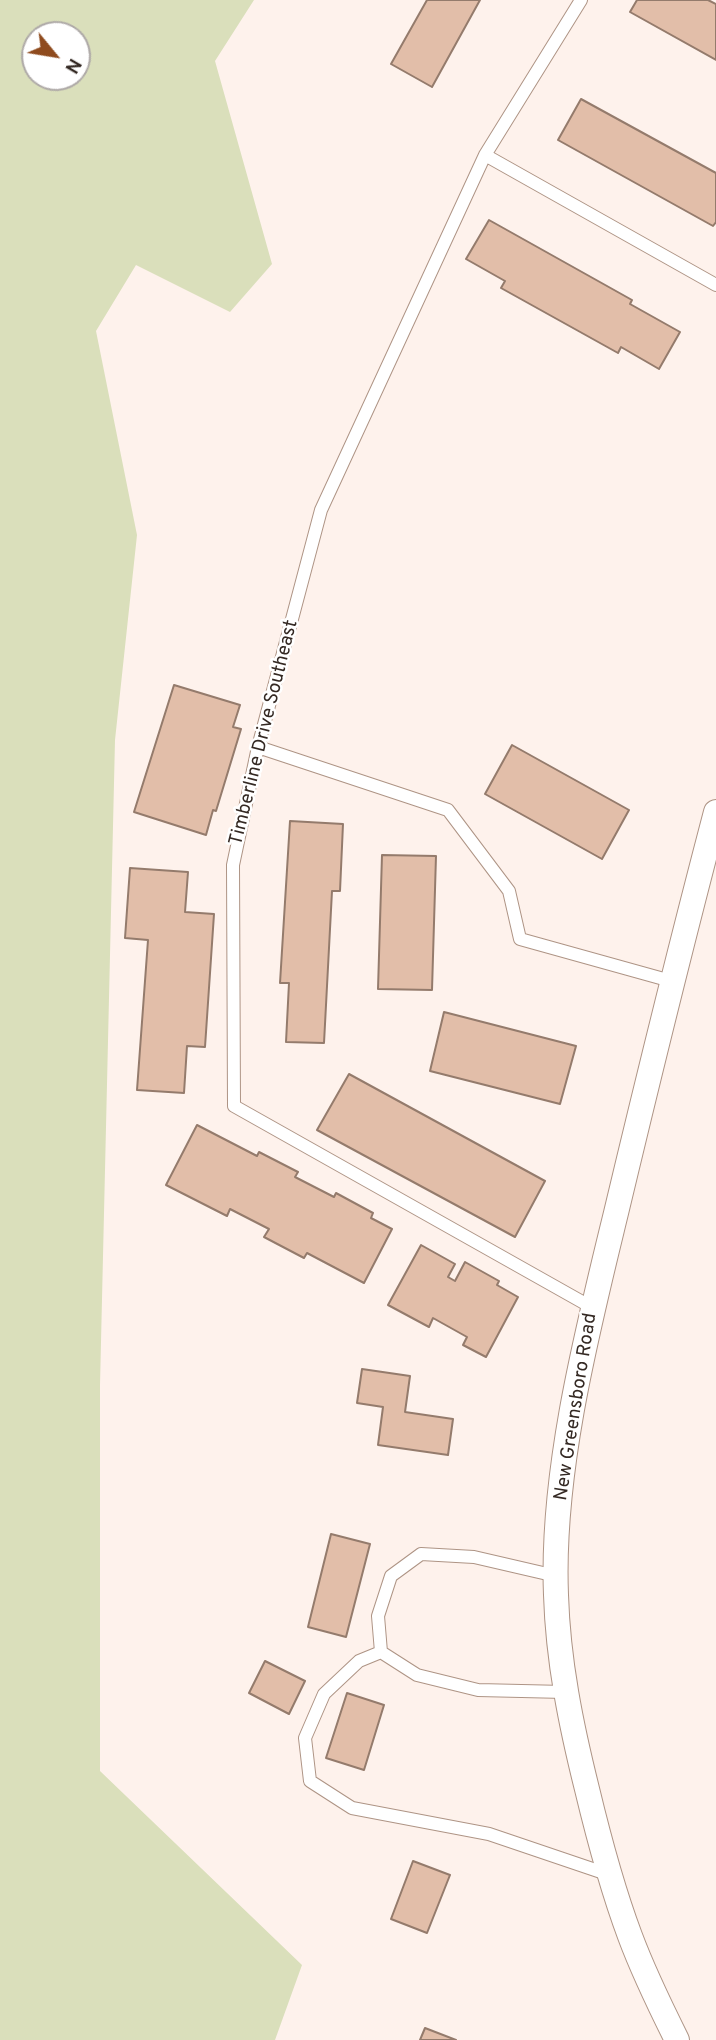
<!DOCTYPE html>
<html>
<head>
<meta charset="utf-8">
<style>
	body { margin:0 }
	#map { position:relative; width:716px; height:2040px; overflow:hidden; background:#fef2ec; font-family:Overpass,sans-serif }
	canvas { display:block }
	.north { position:absolute; left:21px; top:21px; width:70px; height:70px; box-sizing:border-box; background:#fff; border:2px solid #aea9a7; border-radius:50%; rotate:120deg; font-size:19px; font-weight:700; line-height:28px; text-align:center; color:#342923 }
	.north::after { content:''; display:block; margin:auto; width:24px; height:32px; background:#8f4b1e; clip-path:polygon(50% 0,100% 100%,50% 72%,0 100%) }
</style>
</head>
<body>
<div id="map">
<canvas width="716" height="2040"></canvas>
<div class="north">N</div>
</div>
<script>
const ctx = document.querySelector('canvas').getContext('2d');
ctx.lineJoin = 'round';
function paint(path, color) { ctx.fillStyle = color; ctx.fill(path, 'evenodd'); }
function trace(path, color, width, dash) { ctx.strokeStyle = color; ctx.lineWidth = width; ctx.lineCap = dash ? 'butt' : 'round'; ctx.setLineDash(dash || []); ctx.stroke(path); }
function write(font, color, halo, rows, align = 'center') {
  ctx.font = font + ' Overpass,sans-serif'; ctx.lineWidth = 5; ctx.setLineDash([]); ctx.textBaseline = 'middle'; ctx.strokeStyle = halo; ctx.fillStyle = color; for (const [text, x, y, turn = 0] of rows) {
    ctx.save(); ctx.translate(x, y); ctx.rotate((+turn || 0) * Math.PI / 180); ctx.textAlign = isNaN(turn) ? turn : align; if (halo) ctx.strokeText(text, 0, 0); ctx.fillText(text, 0, 0); ctx.restore();
  }
}
paint(new Path2D(`
	M0 0H254L215 61 272 264 230 312 136 265 96 331 137 535 115 740 100 1385V1771L302 1965 275 2040H0ZM35 35H77V77H35Z`), '#dadfbb');
const building = new Path2D(`
	M427 0H480L432 87 391 64Z
	M637 0H708L716 4V60L630 12Z
	M581 99 716 173V222L713 226 558 140Z
	M489 220 632 300 630 304 680 332 659 369 621 347 618 353 501 288 505 281 466 259Z
	M174 685 240 705 233 727 241 729 216 811 213 810 206 835 134 812Z
	M512 745 629 810 602 859 485 794Z
	M290 821 343 824 340 891H332L324 1043 286 1042 289 983H280Z
	M382 855 436 856 432 990 378 989Z
	M130 868 188 872 185 912 214 914 205 1047 187 1046 184 1093 137 1090 148 940 125 938Z
	M444 1012 576 1046 560 1104 430 1071Z
	M349 1074 545 1181 515 1237 317 1130Z
	M197 1125 257 1156 259 1152 298 1172 295 1177 334 1197 336 1193 373 1213 371 1218 392 1229 364 1283 307 1253 304 1258 264 1237 269 1229 230 1209 227 1216 166 1185Z
	M421 1245 455 1264 448 1277 455 1281 465 1262 499 1281 497 1285 518 1297 486 1357 463 1345 467 1337 433 1318 429 1327 388 1305Z
	M362 1369 410 1376 405 1412 453 1419 448 1455 378 1445 383 1407 357 1403Z
	M331 1534 370 1544 346 1637 308 1627Z
	M265 1661 305 1681 289 1714 249 1693Z
	M347 1693 384 1705 364 1770 326 1758Z
	M413 1861 450 1875 427 1933 391 1919Z
	M425 2028 456 2040H420Z`);
paint(building, '#e2bea9');
trace(building, '#947b6c', 2);
const service = new Path2D(`
	M581 0 485 155 321 510 258 747 233 865 234 1106 593 1308
	M485 155 716 285
	M258 747 448 810 509 891 520 939 671 981
	M556 1576 474 1557 421 1554 391 1576 378 1616 381 1652 417 1675 478 1690 565 1692
	M381 1652 359 1661 324 1694 305 1738 310 1781 352 1808 489 1834 610 1875`);
const minor = new Path2D(`
	M677 2040C660 2006 643 1971 630 1936 612 1888 599 1839 587 1789 571 1725 558 1661 556 1595 551 1472 587 1332 616 1213 648 1079 681 945 716 812`);
trace(service, '#ae9485', 14);
trace(minor, '#ae9485', 26);
trace(service, '#fff', 12);
trace(minor, '#fff', 24);
write('19px', '#342923', '#fff', [
	["Timberline Drive Southeast",265,733,-76],
	["New Greensboro Road",577,1407,-81]
]);
</script>
</body>
</html>
